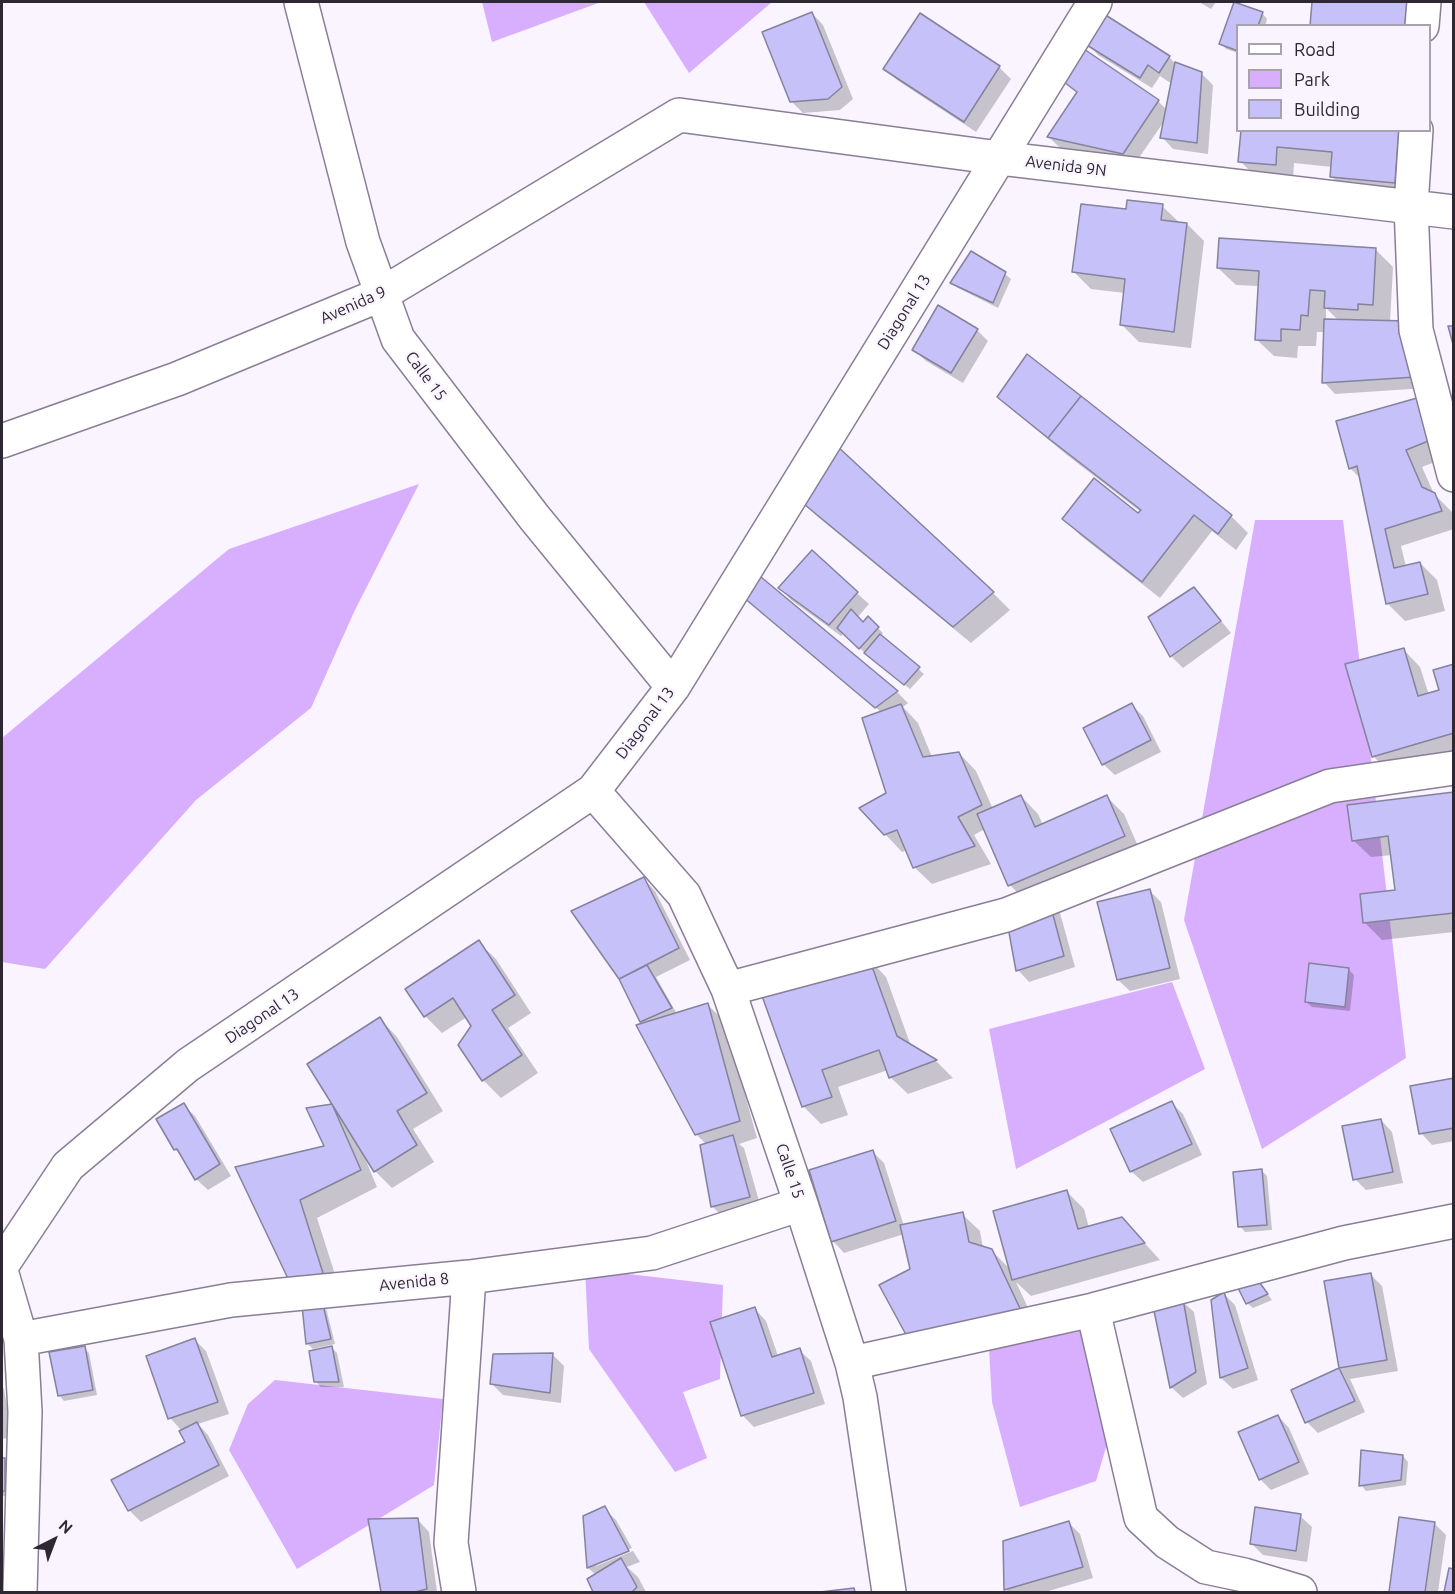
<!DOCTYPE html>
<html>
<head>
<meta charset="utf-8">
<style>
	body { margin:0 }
	#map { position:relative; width:1455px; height:1594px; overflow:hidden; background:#f9f4ff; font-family:Ubuntu,sans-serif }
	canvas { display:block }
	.frame { position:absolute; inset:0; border:3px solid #2e2832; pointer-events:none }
	.legend { position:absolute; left:1236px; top:24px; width:195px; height:108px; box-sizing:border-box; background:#f9f4ff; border:2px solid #a8a2ad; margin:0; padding:8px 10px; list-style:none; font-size:18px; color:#2e2832 }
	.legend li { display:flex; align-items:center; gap:12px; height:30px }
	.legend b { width:30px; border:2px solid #a8a2ad }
	.north { position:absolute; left:24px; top:1510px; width:60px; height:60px; -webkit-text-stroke:4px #f9f4ff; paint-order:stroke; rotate:42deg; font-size:16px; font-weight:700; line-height:24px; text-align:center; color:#2e2832 }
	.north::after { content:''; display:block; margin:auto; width:21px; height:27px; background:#2e2832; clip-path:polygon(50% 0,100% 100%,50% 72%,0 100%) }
</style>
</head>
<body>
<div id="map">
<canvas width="1455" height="1594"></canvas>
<div class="frame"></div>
<ul class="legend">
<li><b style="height:8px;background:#fff"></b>Road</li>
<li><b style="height:16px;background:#d8aefe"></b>Park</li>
<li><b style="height:16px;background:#c6c1f8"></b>Building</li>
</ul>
<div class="north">N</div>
</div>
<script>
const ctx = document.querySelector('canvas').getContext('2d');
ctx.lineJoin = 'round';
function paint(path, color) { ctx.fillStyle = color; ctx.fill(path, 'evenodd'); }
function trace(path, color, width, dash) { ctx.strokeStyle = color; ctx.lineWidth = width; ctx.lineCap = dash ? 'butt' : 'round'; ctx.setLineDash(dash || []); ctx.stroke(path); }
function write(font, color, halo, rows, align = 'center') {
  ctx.font = font + ' Ubuntu,sans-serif'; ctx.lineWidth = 4.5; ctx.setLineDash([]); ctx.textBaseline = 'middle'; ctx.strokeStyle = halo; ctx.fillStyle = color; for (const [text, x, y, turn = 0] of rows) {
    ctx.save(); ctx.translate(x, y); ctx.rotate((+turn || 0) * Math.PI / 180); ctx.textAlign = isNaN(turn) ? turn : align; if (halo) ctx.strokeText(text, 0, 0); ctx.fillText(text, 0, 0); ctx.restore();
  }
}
paint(new Path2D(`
	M482 2H601L492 42Z
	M644 2H772L689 73Z
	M419 484 354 612 311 708 196 800 45 969 2 962V738L229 549Z
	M1255 520H1343L1406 1058 1262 1149 1184 920Z
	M1172 982 1205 1069 1016 1169 989 1029Z
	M585 1269 723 1285 720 1379 683 1392 707 1458 675 1472 589 1349Z
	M1093 1329 1113 1424 1096 1481 1020 1507 992 1402 989 1348Z
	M275 1380 443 1399 434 1485 297 1569 229 1450 248 1404Z`), '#d8aefe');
paint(new Path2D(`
	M1199 2H1216L1211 9Z
	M1314 2H1425L1423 26H1311Z
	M1235 3 1262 13 1267 19 1265 26H1238V53L1226 49 1221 43Z
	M812 13 823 25 853 99 840 110 803 113 791 101Z
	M1087 43 1169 57 1176 64 1201 73 1213 85 1208 154 1173 149 1162 137 1165 120 1134 165 1060 148 1049 137 1078 94 1062 79 1081 49 1158 101 1167 110 1172 84 1160 76 1152 88 1098 55Z
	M999 67 1011 79 976 132 897 80 885 69Z
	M1242 130H1417L1412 200 1349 194 1331 176 1332 167 1294 163 1293 182 1257 178 1240 161Z
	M1162 206 1180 223 1187 224 1204 241 1191 348 1139 342 1122 325 1125 293 1091 289 1074 272 1127 210Z
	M1376 250 1393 267 1390 322 1426 388 1335 394 1324 382 1325 332H1317L1316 346H1298L1297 358 1274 356 1256 339 1260 286 1236 285 1218 268ZM1326 308 1339 321H1326Z
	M1005 274 1011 279 998 308 958 288 952 282Z
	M977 330 988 341 963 383 926 361 914 350Z
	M999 397 1231 516 1248 533 1236 550 1212 531 1160 598 1081 536 1064 519 1138 515 1141 512 1067 455 1010 408Z
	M1424 397 1453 455 1422 467 1434 494 1452 512 1454 517V529L1401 546 1406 567 1420 563 1437 580 1445 611 1405 621 1387 603 1361 479 1350 468Z
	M836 448 993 593 1010 610 971 643 818 517 801 500Z
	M812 553 869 604 857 618 863 624 868 618 883 633 880 636 924 674 910 689 865 653 844 633 841 636 791 600 780 588Z
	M761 579 897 692 908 703 903 707 918 723 932 757 959 753 976 771 993 809 1021 796 1038 814 1043 825 1107 797 1124 814 1141 853 1027 903 1010 885 985 829 974 835 991 864 932 884 914 867 907 850 902 852 885 834 888 793 881 712 757 608Z
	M1194 589 1205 601 1231 633 1183 668 1172 657 1150 618Z
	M1403 649 1420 667 1429 695 1441 691 1454 666V755L1391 774 1373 756Z
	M1132 705 1143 716 1161 752 1115 775 1103 764Z
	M1454 794V932L1382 940 1365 923 1397 891 1392 855 1371 857 1353 840Z
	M644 879 655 891 690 960 656 977 677 1014 708 1005 725 1022 757 1138 739 1144 744 1148 761 1208 724 1218 712 1206 707 1145 697 1135 638 1026 644 1024 642 1021 620 978Z
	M1150 891 1161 902 1180 979 1130 991 1118 980Z
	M1049 902 1060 913 1075 967 1029 982 1018 970Z
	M478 942 496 959 531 1013 508 1028 538 1073 501 1098 483 1080 460 1045 473 1026 467 1017 442 1033 425 1016Z
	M869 959 886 977 911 1046 937 1062 953 1078 908 1094 890 1077 888 1070 838 1087 848 1115 821 1124 804 1107 764 996Z
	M1348 969 1354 975 1350 1011 1312 1007 1306 1002Z
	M380 1019 397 1037 443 1111 413 1129 434 1162 392 1188 375 1171 366 1156H364L377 1187 317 1218 340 1290 324 1300 335 1344 313 1349 307 1343 302 1297 237 1168 326 1147 308 1109 335 1105Z
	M1454 1079V1141L1432 1145 1421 1133Z
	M1171 1102 1183 1114 1202 1155 1143 1182 1131 1171Z
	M183 1105 195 1116 231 1176 208 1190 196 1179 185 1159 175 1149Z
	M1381 1120 1392 1132 1403 1183 1366 1190 1355 1179Z
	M873 1152 884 1163 904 1226 962 1214 980 1231 983 1248 991 1250 1011 1270 1066 1191 1084 1209 1089 1228 1139 1237 1160 1260 1031 1296 1016 1282 1041 1336 911 1270 904 1234 844 1253 833 1241Z
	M1261 1170 1267 1176 1272 1230 1245 1232 1240 1226Z
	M1371 1275 1382 1286 1398 1371 1350 1379 1365 1412 1318 1433 1307 1422 1293 1391 1341 1369 1325 1283Z
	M1257 1280 1272 1300 1253 1308 1247 1303Z
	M1224 1294 1235 1305 1258 1380 1233 1389 1221 1378 1213 1301Z
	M1182 1301 1194 1312 1207 1384 1183 1398 1171 1387Z
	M755 1309 766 1321 778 1356 799 1350 811 1361 825 1404 754 1427 742 1415Z
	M195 1340 206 1351 229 1414 198 1424 208 1435 229 1476 141 1522 129 1510 187 1443 182 1431 170 1418Z
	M84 1348 89 1353 97 1395 64 1401 59 1395Z
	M332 1348 337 1353 344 1387H321L316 1382Z
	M553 1355 564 1366 561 1403 503 1395 491 1383 495 1356Z
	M2 1387 4 1389 12 1437 2 1439Z
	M1278 1416 1289 1428 1309 1474 1271 1490 1260 1479Z
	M1403 1456 1408 1462 1406 1485 1366 1491 1361 1485Z
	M2 1459H4L10 1465V1496H2Z
	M604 1508 616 1520 632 1548 596 1563V1566L633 1551 640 1562 627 1567 638 1577 646 1592H595L589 1580 596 1575 588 1568 584 1516Z
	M1300 1516 1312 1527 1307 1562 1263 1555 1252 1544Z
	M1401 1518 1434 1523 1446 1535 1438 1592H1390Z
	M370 1520H418L429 1532 437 1592H382Z
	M1069 1523 1080 1534 1093 1578 1045 1592H1009L1006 1590 1005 1542Z`), '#0003');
const building = new Path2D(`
	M1234 2 1263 12 1258 26H1238V51L1219 44Z
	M1312 2H1407L1405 26H1310Z
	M812 12 842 87 828 99 790 102 762 32Z
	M920 13 1000 66 964 122 883 69Z
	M1104 14 1170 56 1159 73 1148 65 1140 78 1085 44Z
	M1081 47 1159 100 1123 154 1047 137 1077 92 1060 79Z
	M1175 62 1202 72 1197 143 1160 138Z
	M1241 130H1399L1395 183 1330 177 1332 152 1277 147 1276 165 1238 162Z
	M1127 200 1163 204 1161 220 1187 223 1174 332 1120 325 1125 279 1072 272 1081 204 1126 209Z
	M1219 238 1376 248 1373 305 1358 304V310L1324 308 1325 291 1310 290 1308 316 1301 315 1300 330 1281 329V341L1255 340 1259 271 1217 268Z
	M971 251 1006 272 993 303 950 283Z
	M938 305 978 329 951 373 912 350Z
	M1324 319 1407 321 1416 377 1322 383Z
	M1448 326H1454V348Z
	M1027 354 1081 396 1048 438 997 397Z
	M1081 396 1232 515 1218 534 1194 515 1142 582 1062 519 1094 478 1138 513 1141 510 1048 438Z
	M1424 396 1436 438 1406 450 1422 487 1435 493 1442 511 1385 529 1394 568 1420 562 1428 594 1386 604 1357 466 1349 469 1336 421Z
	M836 445 994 592 953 627 799 500Z
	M812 550 858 592 829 625 778 588Z
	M761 577 898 691 875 708 743 597Z
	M1194 587 1221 621 1170 657 1148 617Z
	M851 609 863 622 868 616 879 627 859 649 837 628Z
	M880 634 920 667 904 685 864 653Z
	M1404 648 1418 696 1439 690 1433 670 1454 664V733L1372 757 1345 664Z
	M1132 703 1151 740 1102 765 1083 728Z
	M901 704 923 757 959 752 982 805 958 817 975 846 913 868 897 830 884 835 859 808 886 793 862 718Z
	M1454 792V913L1363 923 1360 894 1395 890 1388 836 1352 841 1347 805Z
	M1021 795 1035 827 1107 795 1125 836 1008 886 977 814Z
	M644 877 679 948 619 979 571 911Z
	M1150 889 1170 968 1117 980 1097 902Z
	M1049 900 1064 956 1016 971 1006 916Z
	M479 940 515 995 492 1010 522 1055 482 1081 458 1045 471 1026 453 998 424 1017 405 989Z
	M869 958 897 1036 937 1060 889 1078 879 1050 822 1070 832 1097 802 1107 762 996Z
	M1309 963 1349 968 1345 1007 1305 1002Z
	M647 965 672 1008 640 1022 619 979Z
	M708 1003 740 1121 695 1135 636 1025Z
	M380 1017 427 1093 397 1111 417 1145 374 1172 307 1064Z
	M1454 1078V1128L1419 1134 1410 1086Z
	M1172 1101 1192 1144 1130 1172 1110 1129Z
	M184 1103 220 1164 195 1180 177 1149 174 1150 156 1119Z
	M332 1104 361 1170 300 1200 323 1273 292 1287 235 1167 324 1146 306 1108Z
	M1381 1119 1393 1172 1353 1180 1342 1126Z
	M733 1135 750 1197 711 1207 700 1145Z
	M873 1150 896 1221 831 1242 809 1170Z
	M1262 1169 1267 1225 1238 1227 1233 1172Z
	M1067 1190 1078 1229 1122 1217 1145 1243 1012 1280 993 1211Z
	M963 1212 969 1242 992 1249 1025 1319 910 1342 879 1285 910 1269 900 1225Z
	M1371 1273 1387 1360 1339 1368 1324 1281Z
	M1257 1279 1268 1294 1246 1304 1237 1286Z
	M320 1292 331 1339 306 1344 301 1296Z
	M1224 1292 1248 1368 1220 1378 1211 1300Z
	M1183 1299 1196 1372 1170 1388 1153 1306Z
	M755 1307 772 1357 800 1348 814 1393 741 1416 710 1322Z
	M195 1338 218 1402 168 1419 146 1356Z
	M85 1346 93 1390 58 1396 49 1352Z
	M332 1346 339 1382H314L309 1351Z
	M553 1353 550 1393 490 1384 493 1354Z
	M1339 1368 1355 1401 1305 1423 1291 1390Z
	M1278 1415 1299 1462 1259 1480 1238 1432Z
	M197 1422 219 1465 128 1511 111 1480 185 1442 179 1431Z
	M1361 1450 1403 1455 1401 1480 1359 1486Z
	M2 1458H5V1491H2Z
	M605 1506 629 1551 587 1568 583 1516Z
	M1255 1507 1301 1514 1296 1551 1250 1544Z
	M1399 1517 1435 1522 1425 1592H1389Z
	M418 1518 427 1589 415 1592H381L368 1519Z
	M1069 1521 1083 1567 1004 1590 1003 1541Z
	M621 1558 637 1587 632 1592H593L587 1579Z
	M1449 1568 1454 1569V1592H1444Z
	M854 1588 855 1592H820Z`);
paint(building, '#c6c1f8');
trace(building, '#84829c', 1.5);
const street = new Path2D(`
	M301 2 363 242 398 339 534 517 673 687
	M1422 26 1424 2
	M1416 130 1411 206 1416 330 1454 475
	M2 441 177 379 382 294 679 115 999 158 1454 212
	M593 791 684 895 728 989 801 1204 852 1363 860 1397 889 1592
	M728 989 1006 915 1330 786 1454 768
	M2 1265 68 1166 188 1065 593 791 673 687 1095 2
	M2 1274 21 1339 25 1412 20 1592
	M1093 1310 1141 1518 1167 1542 1206 1567 1244 1575 1300 1592
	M21 1339 231 1300 469 1277 652 1253 801 1204
	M852 1363 1093 1310 1344 1243 1454 1221
	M459 1592 451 1543 469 1277`);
trace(street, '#8a7e96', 36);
trace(street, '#fff', 33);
write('16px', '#2e2832', '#f9f4ff', [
	["Avenida 9N",1066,166,7],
	["Avenida 9",353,305,-24],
	["Diagonal 13",904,312,-58],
	["Calle 15",426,376,53],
	["Diagonal 13",645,723,-53],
	["Diagonal 13",262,1016,-34],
	["Calle 15",790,1171,71],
	["Avenida 8",414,1282,-6]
]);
</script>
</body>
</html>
